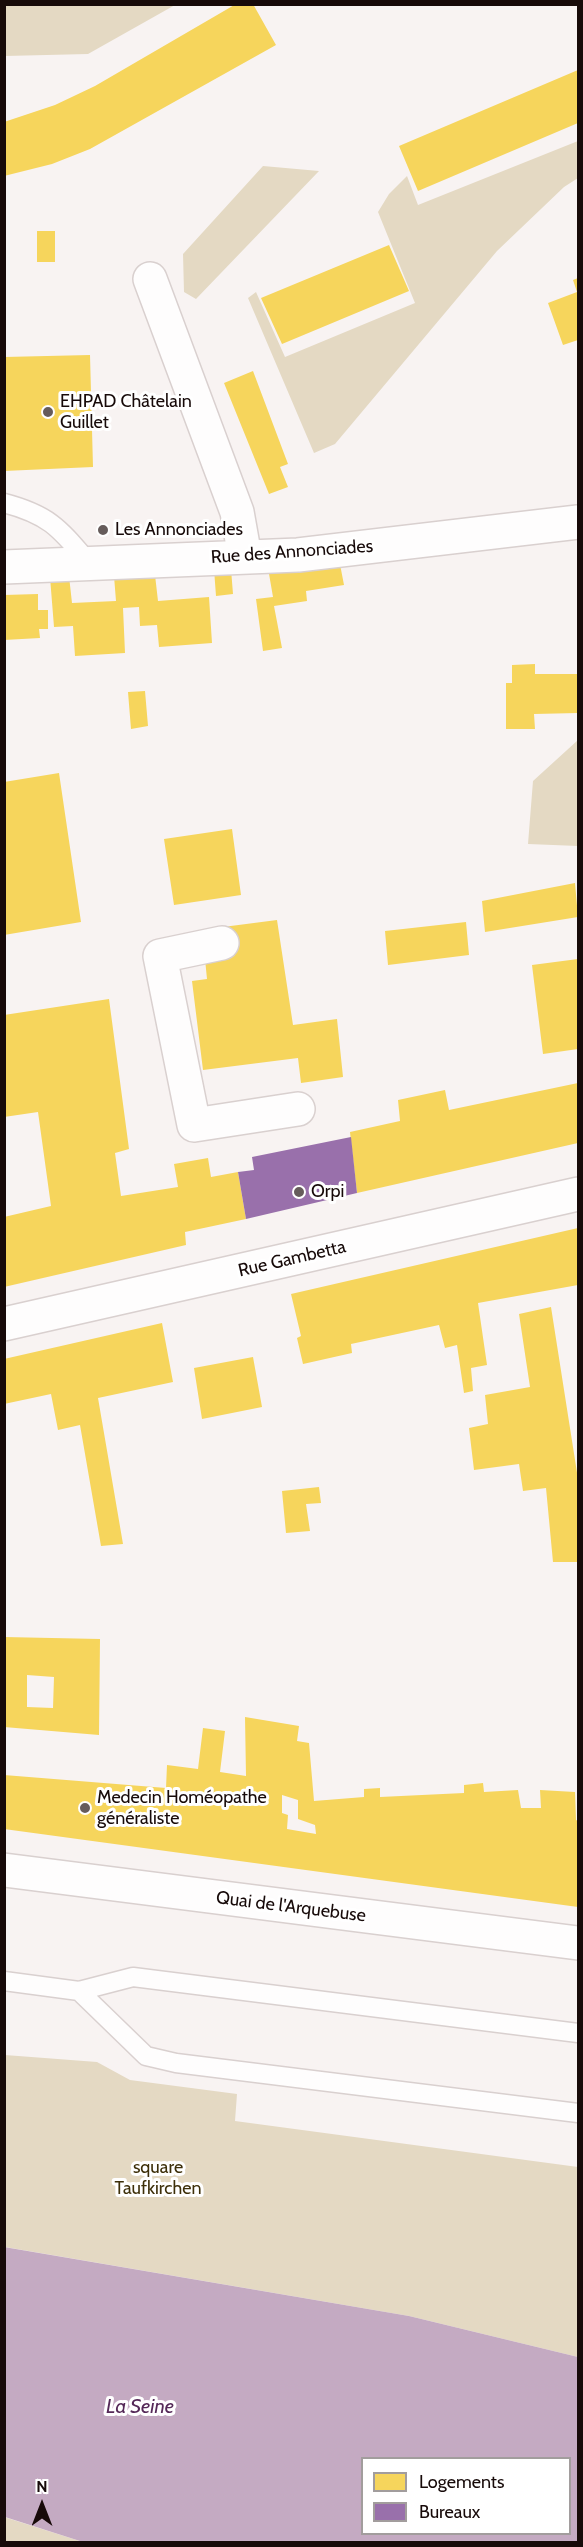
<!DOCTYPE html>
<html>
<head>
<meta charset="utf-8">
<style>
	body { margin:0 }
	#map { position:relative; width:583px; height:2547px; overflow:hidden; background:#f8f3f2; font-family:Cabin,sans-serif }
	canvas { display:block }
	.frame { position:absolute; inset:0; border:6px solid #170a09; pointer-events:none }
	.legend { position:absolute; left:361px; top:2457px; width:210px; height:78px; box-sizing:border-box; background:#fff; border:2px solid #a29d9d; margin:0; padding:8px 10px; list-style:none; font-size:18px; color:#170a09 }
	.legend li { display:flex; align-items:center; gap:12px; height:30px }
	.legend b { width:30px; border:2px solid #a29d9d }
	.north { position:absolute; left:12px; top:2475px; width:60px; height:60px; -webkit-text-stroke:4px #fff; paint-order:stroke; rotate:0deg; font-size:16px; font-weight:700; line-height:24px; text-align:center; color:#170a09 }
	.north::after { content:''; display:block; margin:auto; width:21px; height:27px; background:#170a09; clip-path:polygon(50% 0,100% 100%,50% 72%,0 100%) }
</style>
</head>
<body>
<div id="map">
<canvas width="583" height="2547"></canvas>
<div class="frame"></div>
<ul class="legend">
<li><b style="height:16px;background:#f6d55c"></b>Logements</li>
<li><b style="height:16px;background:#9970ab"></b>Bureaux</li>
</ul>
<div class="north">N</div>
</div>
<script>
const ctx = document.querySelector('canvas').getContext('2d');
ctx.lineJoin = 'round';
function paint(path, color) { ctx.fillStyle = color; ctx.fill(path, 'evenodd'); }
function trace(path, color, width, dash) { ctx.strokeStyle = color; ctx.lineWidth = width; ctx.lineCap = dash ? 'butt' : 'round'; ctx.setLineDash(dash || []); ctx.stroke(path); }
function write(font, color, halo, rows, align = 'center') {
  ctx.font = font + ' Cabin,sans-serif'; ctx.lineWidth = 6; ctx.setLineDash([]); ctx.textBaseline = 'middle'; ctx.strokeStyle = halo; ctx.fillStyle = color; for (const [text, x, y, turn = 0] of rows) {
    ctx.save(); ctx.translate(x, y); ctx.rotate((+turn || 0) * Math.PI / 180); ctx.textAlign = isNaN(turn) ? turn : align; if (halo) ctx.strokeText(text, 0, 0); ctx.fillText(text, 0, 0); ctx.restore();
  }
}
paint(new Path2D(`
	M4 5 5 4 175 5 88 54 5 56Z
	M578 141V178L564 187 497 251 335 444 314 453 248 298 256 292 285 357 415 303 378 212 389 194 407 176 418 205Z
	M263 166 319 171 196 299 184 292 183 254Z
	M578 740V846L528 844 533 781Z
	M5 2055 97 2062 130 2080 237 2094 235 2121 578 2167V2357L409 2316 5 2247Z
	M4 2517 83 2542H5Z`), '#e4d9c3');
paint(new Path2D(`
	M4 2247 409 2316 578 2357V2542H83L5 2517ZM362 2458H570V2534H362Z`), '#c4aac2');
paint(new Path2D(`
	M236 4H253L276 45 90 149 52 164 4 176V122L55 105 95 86Z
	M578 70V123L418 191 399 146Z
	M37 231H55V262H37Z
	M389 245 409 291 282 344 261 298Z
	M578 278V340L563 345 548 303 577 292 573 280Z
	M90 355 93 467 4 471V357Z
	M253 371 288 464 280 467 288 487 269 494 224 383Z
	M339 559 344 585 306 591 307 601 274 606 282 648 263 651 256 599 273 597 268 568Z
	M214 569H231L233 594 216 596Z
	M155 575 158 601 209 597 212 643 159 647 157 625 140 626 139 607 123 608 125 653 75 656 73 626 54 627 50 577 69 576 72 603 116 601 114 576Z
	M38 594V610H48V629H39L40 638 4 640V595Z
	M535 664V674H578V713L534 714 535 729H506V683H512V665Z
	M145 691 148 726 131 729 128 692Z
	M59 773 81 922 4 935V782Z
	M232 829 241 895 174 905 164 839Z
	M575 883 578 917 485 932 482 901Z
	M277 920 293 1025 337 1019 343 1077 301 1083 298 1058 203 1070 192 981 207 979 205 959 226 956 223 927Z
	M466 922 469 955 388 965 385 931Z
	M578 959V1049L543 1054 532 965Z
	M109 999 129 1149 115 1153 121 1196 178 1187 174 1164 208 1158 211 1177 238 1172 246 1219 185 1232 186 1245 4 1287V1217L51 1206 38 1112 4 1117V1015Z
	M578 1083V1143L357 1193 350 1132 400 1121 398 1100 445 1090 449 1110Z
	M578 1228V1285L478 1303 487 1365 471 1368 473 1391 464 1393 457 1345 445 1348 439 1325 351 1344 352 1353 303 1364 297 1338 301 1336 291 1294Z
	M551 1307 578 1479V1562H553L546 1488 523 1491 519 1464 474 1470 469 1428 488 1424 485 1395 530 1387 519 1314Z
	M162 1323 173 1382 98 1398 123 1544 101 1546 80 1425 58 1430 51 1394 4 1404V1359Z
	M253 1357 262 1407 202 1419 194 1368Z
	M319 1487 321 1503 306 1504 310 1531 286 1533 282 1491Z
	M4 1637 100 1639 99 1735 4 1727ZM27 1675 54 1677 53 1708 27 1707Z
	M245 1717 299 1726 297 1741 309 1743 314 1801 364 1797V1789L380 1788V1797L464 1793V1785L483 1783 484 1792 518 1790 521 1808H541L540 1790 575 1792 576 1820 578 1821V1907L4 1829V1775L166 1788 167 1765 198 1769 203 1728 225 1731 220 1772 246 1776ZM282 1795 298 1800V1819L315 1825 316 1834 287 1829 288 1815 282 1813Z`), '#f6d55c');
paint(new Path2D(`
	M351 1137 357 1193 246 1219 238 1172 254 1170 252 1157Z`), '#9970ab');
const service = new Path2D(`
	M4 503C50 515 60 529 90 564
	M4 1981 79 1991 133 1977 578 2033
	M79 1991 146 2056 176 2063 578 2113`);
const minor = new Path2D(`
	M150 279 237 512 245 557
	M4 567 298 555 578 522
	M222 943 160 956 194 1125 298 1109`);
const primary = new Path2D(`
	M4 1324 578 1194
	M4 1870 578 1943`);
trace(service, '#d9d0cf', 21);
trace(minor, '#d9d0cf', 36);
trace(primary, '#d9d0cf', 36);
trace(service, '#fefdfd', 18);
trace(minor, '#fefdfd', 33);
trace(primary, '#fefdfd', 33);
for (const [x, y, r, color] of [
	[48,412,6,"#665c5b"],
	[103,530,6,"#665c5b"],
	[299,1192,6,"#665c5b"],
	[85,1808,6,"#665c5b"]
]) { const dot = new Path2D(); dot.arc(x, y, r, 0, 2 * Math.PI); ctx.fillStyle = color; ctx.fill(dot); trace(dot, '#fff', 2); }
write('18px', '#170a09', '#fff', [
	["EHPAD Châtelain",60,402],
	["Guillet",60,423],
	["Les Annonciades",115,530],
	["Orpi",311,1192],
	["Medecin Homéopathe",97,1798],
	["généraliste",97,1819]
], 'left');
write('18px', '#170a09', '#fff', [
	["Rue des Annonciades",292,552,-4],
	["Rue Gambetta",292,1259,-13],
	["Quai de l'Arquebuse",291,1907,7]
]);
write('18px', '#3d2f09', '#fff', [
	["square",158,2168],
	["Taufkirchen",158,2189]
]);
write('italic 20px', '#552958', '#fff', [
	["La Seine",140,2407]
]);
</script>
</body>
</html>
